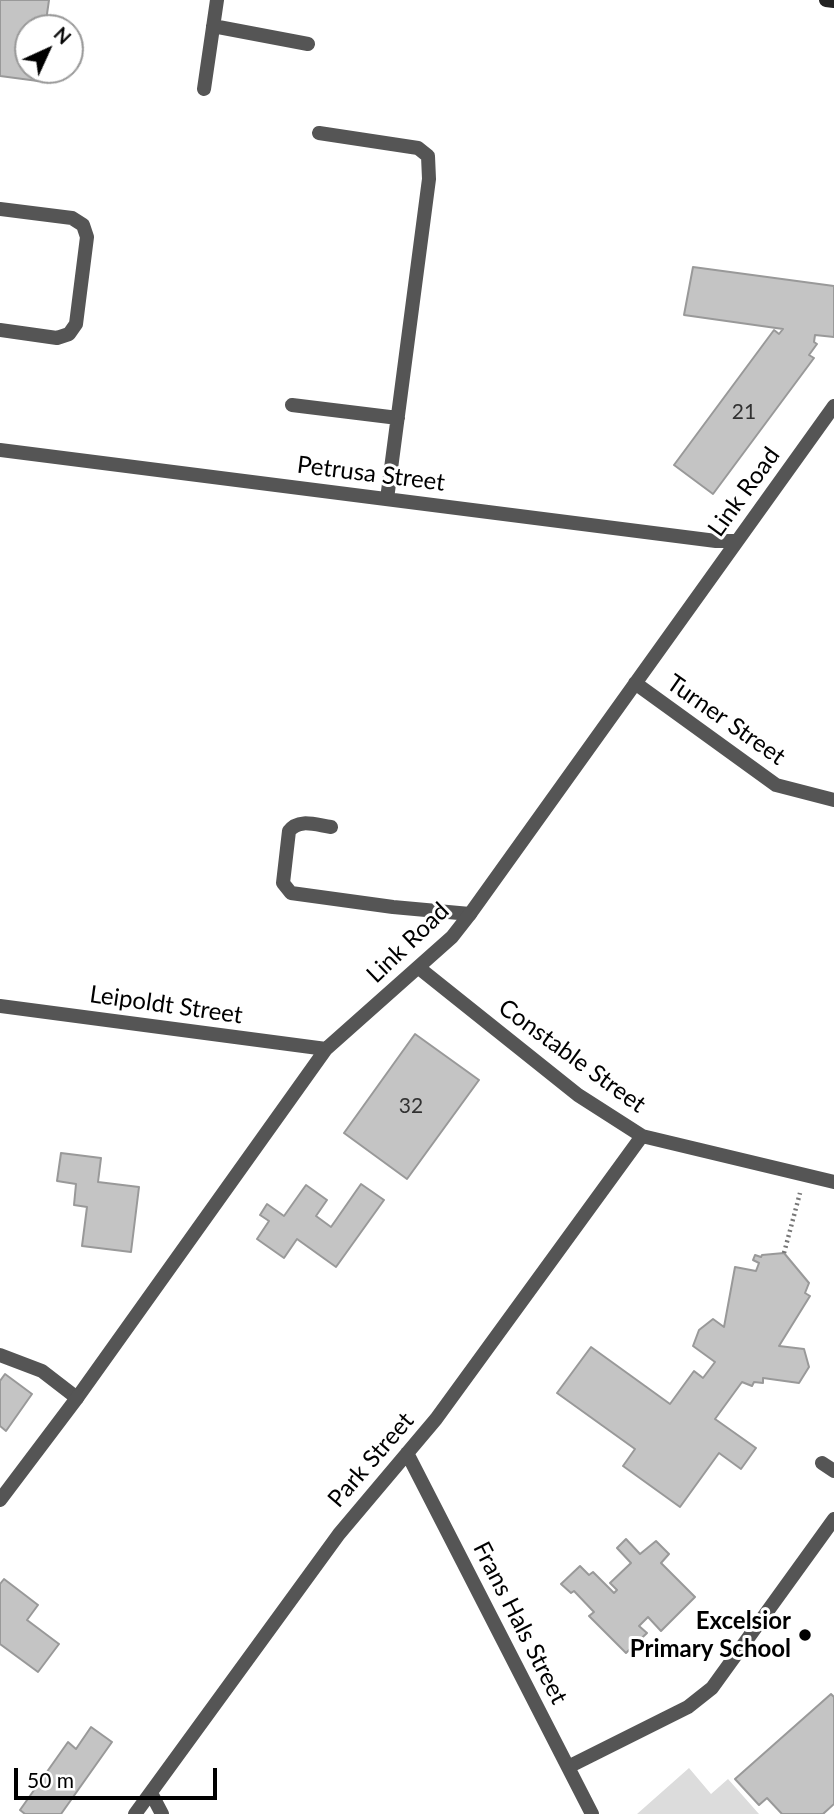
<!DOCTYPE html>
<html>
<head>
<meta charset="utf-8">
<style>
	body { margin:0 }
	#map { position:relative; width:834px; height:1814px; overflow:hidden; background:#fff; font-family:Lato,sans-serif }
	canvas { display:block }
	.north { position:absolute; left:14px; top:14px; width:70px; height:70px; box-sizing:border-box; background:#fff; border:2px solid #999; border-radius:50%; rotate:45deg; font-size:19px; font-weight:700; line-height:28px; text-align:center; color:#000 }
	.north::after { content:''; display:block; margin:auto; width:24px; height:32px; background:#000; clip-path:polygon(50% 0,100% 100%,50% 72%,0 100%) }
	.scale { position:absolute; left:14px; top:1768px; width:203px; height:32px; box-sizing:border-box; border:4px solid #000; border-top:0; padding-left:9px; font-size:21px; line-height:24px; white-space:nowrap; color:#000; -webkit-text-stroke:5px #fff; paint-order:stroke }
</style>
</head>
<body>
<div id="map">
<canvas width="834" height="1814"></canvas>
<div class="north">N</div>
<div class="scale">50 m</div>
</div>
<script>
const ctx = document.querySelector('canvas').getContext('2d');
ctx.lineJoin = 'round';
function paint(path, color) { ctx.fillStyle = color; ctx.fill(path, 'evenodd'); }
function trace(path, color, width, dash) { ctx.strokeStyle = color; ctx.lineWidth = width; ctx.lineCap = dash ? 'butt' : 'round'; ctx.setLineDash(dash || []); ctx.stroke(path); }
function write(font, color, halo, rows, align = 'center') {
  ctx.font = font + ' Lato,sans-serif'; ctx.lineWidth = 6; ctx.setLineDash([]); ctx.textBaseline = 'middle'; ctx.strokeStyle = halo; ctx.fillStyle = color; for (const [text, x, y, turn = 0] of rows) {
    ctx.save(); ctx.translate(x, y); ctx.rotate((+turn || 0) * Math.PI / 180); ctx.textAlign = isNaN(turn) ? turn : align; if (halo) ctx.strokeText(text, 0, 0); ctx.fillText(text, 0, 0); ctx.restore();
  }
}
paint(new Path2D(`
	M689 1768 711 1794 728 1779 759 1814H637Z`), '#dcdcdc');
const building = new Path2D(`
	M0 0H49L45 28H28V70H39L38 81 0 76Z
	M693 267 834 286V337L815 335 814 342 817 344 809 355 814 358 713 494 674 465 774 330 779 334 783 329 684 315Z
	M415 1034 479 1080 407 1179 344 1133Z
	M61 1153 101 1158 98 1182 139 1187 131 1252 82 1246 87 1207 74 1205 76 1184 57 1181Z
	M361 1184 384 1200 336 1267 297 1239 284 1258 257 1239 269 1221 260 1215 267 1204 284 1216 306 1185 327 1200 316 1216 331 1227Z
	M784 1253 809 1283 805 1293 810 1296 779 1346 804 1349 809 1367 799 1383 763 1378V1383L754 1382 752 1386 742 1382 715 1419 756 1448 741 1469 719 1453 680 1507 623 1466 635 1449 557 1393 591 1347 670 1404 694 1371 703 1378 715 1362 693 1346 699 1330 713 1319 724 1327 735 1267 756 1271 759 1263 753 1260 755 1255 761 1257 762 1255Z
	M5 1374 32 1394 6 1431 0 1426V1381Z
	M626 1539 640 1554 656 1541 669 1554 661 1563 695 1597 661 1631 648 1617 639 1626 647 1633 626 1653 589 1616 594 1612 574 1591 571 1593 561 1584 580 1566 589 1575 593 1572 614 1593 617 1590 610 1583 631 1563 617 1548Z
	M4 1579 38 1605 27 1620 59 1644 38 1672 0 1644V1584Z
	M831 1694 834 1697V1804L823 1814H782L767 1798 759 1805 735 1779Z
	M91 1727 112 1742 61 1814H25L20 1810 68 1742 76 1749Z`);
paint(building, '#c4c4c4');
trace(building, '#999', 2);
trace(new Path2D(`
	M784 1253 800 1193`), '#777', 4.5, [2, 3.5]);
trace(new Path2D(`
	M213 26 308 44
	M204 89 217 0
	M0 209 72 218 83 225 87 237 76 324 69 334 57 338 0 330
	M331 827C316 825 299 818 289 831L283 883 291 893 393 907 470 914
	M0 1355 42 1371 77 1398
	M822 1463 834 1471`), '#555', 14);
trace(new Path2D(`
	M319 133 418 148 428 156 429 179 387 499
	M292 405 398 418
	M0 450 716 541H737
	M635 683 776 785 834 800
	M419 968 578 1095 642 1136 834 1182
	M0 1006 326 1049
	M407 1453 592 1814
	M0 1500 77 1398 326 1049 452 937 470 914 834 406
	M568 1767 688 1707 712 1688 834 1519
	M151 1793 162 1814
	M135 1814 339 1534 436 1419 642 1136`), '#555', 14);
trace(new Path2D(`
	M826 0 834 1`), '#222', 14);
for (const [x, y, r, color] of [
	[805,1635,7,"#000"]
]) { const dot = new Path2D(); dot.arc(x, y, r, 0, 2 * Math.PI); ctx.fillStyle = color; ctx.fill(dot); trace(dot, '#fff', 2.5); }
write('21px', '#313131', null, [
	["21",744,412],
	["32",411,1106]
]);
write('24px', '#000', '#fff', [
	["Petrusa Street",371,474,7],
	["Link Road",744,492,-54],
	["Turner Street",726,720,35],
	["Link Road",408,943,-44],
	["Leipoldt Street",166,1005,8],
	["Constable Street",572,1056,36],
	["Park Street",371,1460,-49],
	["Frans Hals Street",520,1623,63]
]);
write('bold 24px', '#000', '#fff', [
	["Excelsior",791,1621],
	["Primary School",791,1649]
], 'right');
</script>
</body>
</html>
